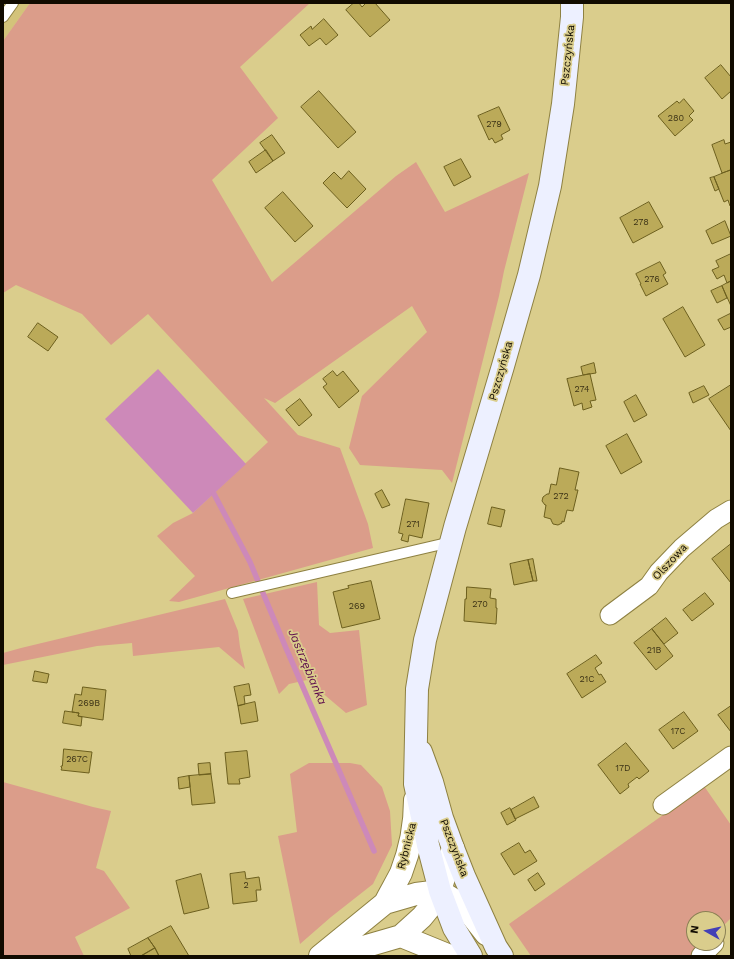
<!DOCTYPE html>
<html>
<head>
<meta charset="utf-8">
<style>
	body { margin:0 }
	#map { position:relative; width:734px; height:959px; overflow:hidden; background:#dacd8c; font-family:"Work Sans",sans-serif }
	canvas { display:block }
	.frame { position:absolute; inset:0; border:4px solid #110b00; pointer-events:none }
	.north { position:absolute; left:686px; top:911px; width:40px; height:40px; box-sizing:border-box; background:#dacd8c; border:1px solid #8a7f54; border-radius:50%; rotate:278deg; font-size:11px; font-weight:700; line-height:16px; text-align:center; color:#110b00 }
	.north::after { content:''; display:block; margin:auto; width:14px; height:18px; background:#4440b6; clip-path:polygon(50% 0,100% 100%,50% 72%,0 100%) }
</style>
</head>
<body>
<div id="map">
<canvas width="734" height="959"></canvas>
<div class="frame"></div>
<div class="north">N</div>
</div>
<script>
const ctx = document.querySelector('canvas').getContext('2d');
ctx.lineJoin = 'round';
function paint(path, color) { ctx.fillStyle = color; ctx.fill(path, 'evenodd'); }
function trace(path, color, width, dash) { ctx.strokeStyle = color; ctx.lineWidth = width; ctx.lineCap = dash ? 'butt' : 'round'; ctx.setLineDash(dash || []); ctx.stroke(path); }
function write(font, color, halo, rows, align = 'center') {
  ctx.font = font + ' "Work Sans",sans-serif'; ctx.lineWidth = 3.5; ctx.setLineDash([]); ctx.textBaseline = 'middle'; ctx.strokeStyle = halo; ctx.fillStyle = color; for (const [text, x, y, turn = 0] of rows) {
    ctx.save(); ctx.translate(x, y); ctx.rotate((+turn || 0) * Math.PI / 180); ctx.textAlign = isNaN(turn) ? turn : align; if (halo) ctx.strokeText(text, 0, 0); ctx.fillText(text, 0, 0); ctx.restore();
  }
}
paint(new Path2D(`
	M3 3H30L3 41Z`), '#d3c37a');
paint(new Path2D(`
	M30 3H310L240 67 278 118 212 180 272 282 396 176 416 162 445 212 529 173 504 271 499 296 452 483 442 470 360 465 349 448 362 396 427 332 412 306 275 403 264 398 298 435 340 448 368 524 373 548 179 602 169 601 195 576 157 536 173 523 193 513 268 442 148 314 111 345 82 314 16 285 3 293V41Z
	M317 582 319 625 330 633 359 630 367 705 346 713 307 680 289 684 279 694 243 599Z
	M225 599 238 631 240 647 245 669 219 647 133 656 132 643 97 646 3 665V653L21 648Z
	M309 763H350L361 765 382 787 390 811 392 845 373 884 331 917 300 944 278 836 297 832 290 774Z
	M3 782 93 807 111 811 96 868 104 871 130 908 75 937 84 956H3Z
	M704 786 731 825V918L718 931V919H694V943H705L692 956H531L509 924Z`), '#db9d8a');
paint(new Path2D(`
	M158 369 246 464 193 513 105 419Z`), '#cd89b9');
trace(new Path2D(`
	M214 494 250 562 286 648 374 851`), '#cd89b9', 5.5);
const building = new Path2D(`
	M354 3H359L362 7 366 3H375L390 20 370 37 346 10Z
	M324 19 338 35 326 45 320 38 309 46 300 35 311 26 312 29Z
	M721 65 731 77V91L722 99 705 78Z
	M319 91 356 132 338 148 301 107Z
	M684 99 694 111 689 116 693 120 675 136 658 116 677 101 679 103Z
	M499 107 510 130 501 135 503 139 495 143 492 138 489 140 478 116Z
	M272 135 285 153 273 161 260 143Z
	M724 140 725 144 731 142V170L722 173 712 145Z
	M266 150 273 161 256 173 249 162Z
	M461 159 471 177 454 186 444 167Z
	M731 170V205L730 206 728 200 724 202 714 177Z
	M349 171 366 189 347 208 323 183 334 172 341 179Z
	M714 177 719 189 715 191 710 178Z
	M283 192 313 226 295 242 265 208Z
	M649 202 663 227 633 243 620 218Z
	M725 221 731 236 712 244 706 231Z
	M731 254V281L727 283 724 275 717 279 712 270 719 267 716 261Z
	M660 262 666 273 663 275 668 284 646 296 640 284H641L636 274Z
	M731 281V306L722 286Z
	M722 286 727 298 717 303 711 291Z
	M683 307 705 345 685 357 663 319Z
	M730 314 731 316V327L724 330 718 320Z
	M38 323 58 337 48 351 28 337Z
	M594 363 596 373 583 375 581 367Z
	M333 371 337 376 343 371 359 391 339 408 323 387 327 384 323 379Z
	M590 374 596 400 590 401 592 407 583 410 582 403 574 406 567 379Z
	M731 385V431L709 399Z
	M704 386 709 395 693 403 689 393Z
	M636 395 647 415 634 422 624 402Z
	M300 399 312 415 299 426 286 410Z
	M627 434 642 462 621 474 606 446Z
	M560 468 579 472 575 490H578L573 511 567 510 564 522 562 521V523L558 525 553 524 551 520V519L544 517 546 505H545L542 501 543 497 547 494H549L551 484 556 485Z
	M382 490 390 505 382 508 375 494Z
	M406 499 429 503 422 538 409 535 408 542 401 540 403 534 399 533Z
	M492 507 505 510 501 527 488 524Z
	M731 544V583L712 559Z
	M533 559 537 581H533L528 560Z
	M528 560 533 581 514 585 510 564Z
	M371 581 380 619 342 628 333 592 349 588 348 586Z
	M467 587 491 589 490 598 496 599V608H497L496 624 464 621 465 599H466Z
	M705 593 714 604 692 621 683 610Z
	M666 618 678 633 664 644 652 629Z
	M652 629 673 656 656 670 634 643Z
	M596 655 602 663 595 668 599 675 601 674 606 682 582 698 567 674Z
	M35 671 49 674 47 683 33 681Z
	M249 684 251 695 244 696 245 704 238 706 234 687Z
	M83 687 106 690 103 720 78 716 79 713 72 712 75 694 81 695Z
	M255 702 258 721 241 724 238 706Z
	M731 706V732L718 715Z
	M65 711 79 713 78 716 82 717 81 726 63 723Z
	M684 712 698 731 673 749 659 730Z
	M626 743 649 771 639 779 637 777 628 784 629 787 620 794 598 765Z
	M64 749 92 752 89 773 61 770 62 768 61 767V766H62Z
	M247 751 250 777 239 779 240 784H228L225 753Z
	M210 763 211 774 199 775 198 764Z
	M211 774 215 803 192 805 189 776Z
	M189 776 190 787 179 789 178 778Z
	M534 797 539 807 515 819 511 810Z
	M510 808 516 820 507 825 501 813Z
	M519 843 525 853 530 850 537 861 514 875 501 854Z
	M245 872 246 879 259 877 261 890H256L257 901 233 904 230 874Z
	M538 873 545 884 535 891 528 880Z
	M201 874 209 908 184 914 176 881Z
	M171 926 189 956H159L155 948 148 938Z
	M148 938 155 948 141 956H131L128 949Z
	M155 948 159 956H141Z`);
paint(building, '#bbaa59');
trace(building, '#6c5f1e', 1);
const service = new Path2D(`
	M3 17 13 3
	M232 593 451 542`);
const minor = new Path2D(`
	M610 615 649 586 659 572 682 548 716 519 731 510
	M663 805 731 756
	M701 956 714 943`);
const tertiary = new Path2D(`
	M385 903C390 893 396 883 401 873 410 850 415 825 415 800
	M401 936 450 956
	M320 956 385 903 416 894 440 891 464 906 486 934
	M332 956 401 936 422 917 431 906 440 891 453 848`);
const secondary = new Path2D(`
	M421 752 432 782 442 818 453 848 464 876 496 947 502 956
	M471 956 454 928 440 891 428 845 415 784 417 689 425 640 455 527 503 366 529 275 550 186 563 104 572 17V3`);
trace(service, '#8e8142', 12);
trace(minor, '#8e8142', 21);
trace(tertiary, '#8e8142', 24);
trace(secondary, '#8e8142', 24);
trace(service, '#fff', 10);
trace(minor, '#fff', 19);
trace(tertiary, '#fff', 22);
trace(secondary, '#edf0ff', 22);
write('9px', '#3c3316', null, [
	["280",676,118],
	["279",494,124],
	["278",641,222],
	["276",652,279],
	["274",582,389],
	["272",561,496],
	["271",413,524],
	["270",480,604],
	["269",357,606],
	["21B",654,650],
	["21C",587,679],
	["269B",89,703],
	["17C",678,731],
	["267C",77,759],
	["17D",623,768],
	["2",246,885]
]);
write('11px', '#110b00', '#dacd8c', [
	["Pszczyńska",568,55,-84],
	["Pszczyńska",501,371,-74],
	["Olszowa",670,562,-47],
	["Rybnicka",407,846,-76],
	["Pszczyńska",454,848,69]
]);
write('italic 12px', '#5c0a4c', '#dacd8c', [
	["Jastrzębianka",307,667,67]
]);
</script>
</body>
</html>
